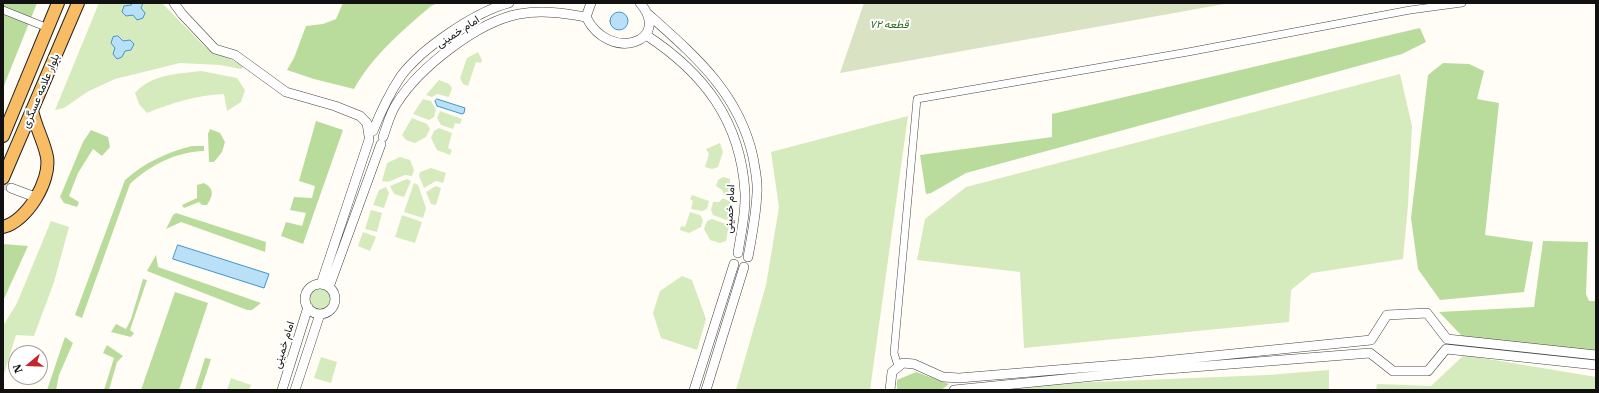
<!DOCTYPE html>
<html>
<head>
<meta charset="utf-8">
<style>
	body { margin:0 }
	#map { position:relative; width:1599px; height:393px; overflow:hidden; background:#fffdf5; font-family:"IBM Plex Serif",serif }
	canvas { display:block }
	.frame { position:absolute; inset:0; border:4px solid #111; pointer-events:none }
	.north { position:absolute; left:8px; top:345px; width:40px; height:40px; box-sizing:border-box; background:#fff; border:1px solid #a0a0a0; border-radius:50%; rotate:251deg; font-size:11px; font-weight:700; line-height:16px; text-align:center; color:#111 }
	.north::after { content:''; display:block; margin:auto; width:14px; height:18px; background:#c4262e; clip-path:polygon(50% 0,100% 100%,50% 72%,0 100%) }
</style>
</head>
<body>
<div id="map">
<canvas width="1599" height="393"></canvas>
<div class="frame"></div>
<div class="north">N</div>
</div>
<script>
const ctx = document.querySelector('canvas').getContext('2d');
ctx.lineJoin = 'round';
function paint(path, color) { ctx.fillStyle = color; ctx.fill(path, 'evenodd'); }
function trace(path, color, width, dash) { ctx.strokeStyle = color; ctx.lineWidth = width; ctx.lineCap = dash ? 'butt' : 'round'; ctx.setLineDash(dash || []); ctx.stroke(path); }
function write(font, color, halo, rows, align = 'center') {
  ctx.font = font + ' "IBM Plex Serif",Vazirmatn,serif'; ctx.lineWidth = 4; ctx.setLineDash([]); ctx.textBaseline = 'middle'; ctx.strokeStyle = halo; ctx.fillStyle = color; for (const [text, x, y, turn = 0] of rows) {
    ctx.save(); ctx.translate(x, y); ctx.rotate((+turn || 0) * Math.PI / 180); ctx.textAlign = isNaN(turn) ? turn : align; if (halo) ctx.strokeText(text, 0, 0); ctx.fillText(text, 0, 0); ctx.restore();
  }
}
paint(new Path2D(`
	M99 3H132L131 5 141 8 143 3H162L205 47 244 66 241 69 220 65 180 63 115 79 87 92 64 108 55 110Z
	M478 52 482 60 481 63 476 62 468 86 463 84 460 78 467 58Z
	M201 71 237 78 245 90 241 102 227 111 224 94C197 95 172 103 147 113L139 104 135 93C151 74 178 74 201 71Z
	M1400 74 1412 126 1408 205 1403 259 1312 273 1291 290 1289 322 1024 348 1020 272 917 260 925 219 966 187Z
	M439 80 449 84 452 88 449 97 437 94 432 97 426 95Z
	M423 99 431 101 436 110 434 117 429 120 413 114Z
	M440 111 462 119 460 124 455 123 453 129 441 125 437 118Z
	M908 116 870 390H736L766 285 779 207 771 152Z
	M412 118 427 124 430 129 426 137 415 143 406 140 402 135Z
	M439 128 452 133 448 148 452 150 450 155 437 150 431 138 434 131Z
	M720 143 723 152 718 167 712 169 705 167 709 154 706 149Z
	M400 157 410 160 414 170 412 176 405 175 388 182 382 181 387 163Z
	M431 168 446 173 443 183 436 181 424 188 419 176 420 172Z
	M723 177 730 179V198L724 195 722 190 716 186 718 180Z
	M407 179 411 181 404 197 394 194 390 186Z
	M414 183 418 185 426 208 423 218 404 212Z
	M436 186 441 188 436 205 431 204 426 192Z
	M386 187 389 193 384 208 373 205 379 190Z
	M692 195 709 201 707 209 702 211 691 209 693 201 690 199Z
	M723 198 731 202 729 221 713 215 711 210 713 202H719Z
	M371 210 382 213 377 232 365 229Z
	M690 212 700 215 703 220 701 227 689 233 680 230 681 226 685 227Z
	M402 215 422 222 415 243 395 237Z
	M712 219 729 225 726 241 720 243 710 240 704 229 707 221Z
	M51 221 69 227 54 282 34 336 16 335 3 377V326L17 303Z
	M363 232 376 237 370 251 358 246Z
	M682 276 692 280 706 319 697 350 661 338 653 313 660 291Z
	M309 299a11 11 0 1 1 22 0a11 11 0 1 1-22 0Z
	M1464 355 1596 377V390H1376L1377 384 1431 386Z
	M321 357 337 362 331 383 314 378Z
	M1329 370V390H968L971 387 1268 375Z
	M231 378 251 385 249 390H227Z`), '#d5ebbd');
paint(new Path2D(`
	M3 3H37L3 88Z
	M343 3H438L431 6C402 31 373 55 354 89L314 79 287 70 294 58 306 26 323 24 336 19Z
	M1420 28 1426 42 1402 54 966 173 931 193 926 194 920 155 1052 137V114Z
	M1443 63 1469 64 1484 71 1477 99 1499 103 1485 235 1533 242 1524 292 1440 300 1418 269 1411 218 1428 75Z
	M316 121 343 130 303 244 281 236 286 222 302 226 306 213 290 210 294 197 312 198 315 186 299 181Z
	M210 129 220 133 225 142 222 152 214 162H209L208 134Z
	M91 130 108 137 110 147 102 156 93 149 78 173 69 196 79 202 77 207 64 203 60 197 83 142Z
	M192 146H204V151C176 152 150 165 130 184L82 318 75 315 125 180C144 163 167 152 192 146Z
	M204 183C215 189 213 196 207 205H202L199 202 184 208 182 205 197 198V185Z
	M176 213 266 242 265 252 181 222 166 229 173 215Z
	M1543 241 1588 242 1586 294 1589 301H1596V352L1463 337 1439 312 1534 307Z
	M3 244 28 246 3 301Z
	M156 255 158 267 261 303 252 310H247L147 271Z
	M143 279 147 280 130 330 134 333 131 337 111 332 116 324 126 329 131 319Z
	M175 292 208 303 179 390H141Z
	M65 337 73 343 59 375 56 390H47Z
	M107 345 123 356 117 362 109 390H104L114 358 103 353Z
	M205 358 211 359 201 390H195Z
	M916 372 949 384 941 390H897V380Z`), '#b9dc9c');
paint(new Path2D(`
	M864 3H1230L840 73Z`), '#d9e3c4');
const water = new Path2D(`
	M132 3H143L141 8 145 13 143 18 137 20 133 15 126 16 122 12 124 6 131 5Z
	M610 21a9 9 0 1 1 18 0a9 9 0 1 1-18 0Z
	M118 36 123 41 130 40 134 44 131 50 125 51 122 57 117 59 113 54 115 48 111 43 113 37Z
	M437 99 462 107 465 108 464 113 462 114 437 106 435 101Z
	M178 245 269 274 264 288 173 259Z`);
paint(water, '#b9e0f7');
trace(water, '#3f96cf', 1);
trace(new Path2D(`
	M3 185 11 188`), '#dbdad3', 9, [9, 4.5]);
const minor = new Path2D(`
	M3 10 48 28
	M898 366 894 353 917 99 1188 52 1410 10 1462 3`);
const tertiary = new Path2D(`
	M174 3 182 14 215 49 235 55 286 92 335 106 360 116 367 123 369 136
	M591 3 586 17C610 64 673 41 640 3
	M648 14C695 56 739 93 753 157 755 169 758 181 757 193 756 215 752 236 748 257
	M646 35C704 73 741 121 745 193 746 213 741 233 738 253
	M373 131C381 111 389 94 401 76 422 48 475 12 509 3
	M383 137C387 126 390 113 397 103 419 68 477 22 519 14 542 10 563 13 586 17
	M11 188 35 197
	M321 284 369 140
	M305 299a15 15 0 1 1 30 0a15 15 0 1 1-30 0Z
	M329 287 381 144
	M282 390 308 307
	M295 390 320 314
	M694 390 734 264
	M706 390 744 267
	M890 390 892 372 903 363 914 364 943 377 959 378 1153 362 1371 340 1387 315 1427 313 1447 339 1596 355
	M954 390 1155 370 1370 353 1393 371H1428L1446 349 1596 365`);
const trunk = new Path2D(`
	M3 136 58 3
	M3 178 78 3
	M3 227C27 221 51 181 47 157 44 141 35 126 32 110`);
trace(minor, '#444', 8);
trace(tertiary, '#444', 10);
trace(trunk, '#222', 14);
trace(minor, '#fff', 7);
trace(tertiary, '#fff', 9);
trace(trunk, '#f7bc64', 12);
write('italic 11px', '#2f6b1f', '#fff', [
	["قطعه ۷۲",889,25]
]);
write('11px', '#111', '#fff', [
	["امام خمینی",458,32,-33],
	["بلوار علامه عسگری",41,91,-67],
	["امام خمینی",730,209,-87],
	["امام خمینی",284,345,-73]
]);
</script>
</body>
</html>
